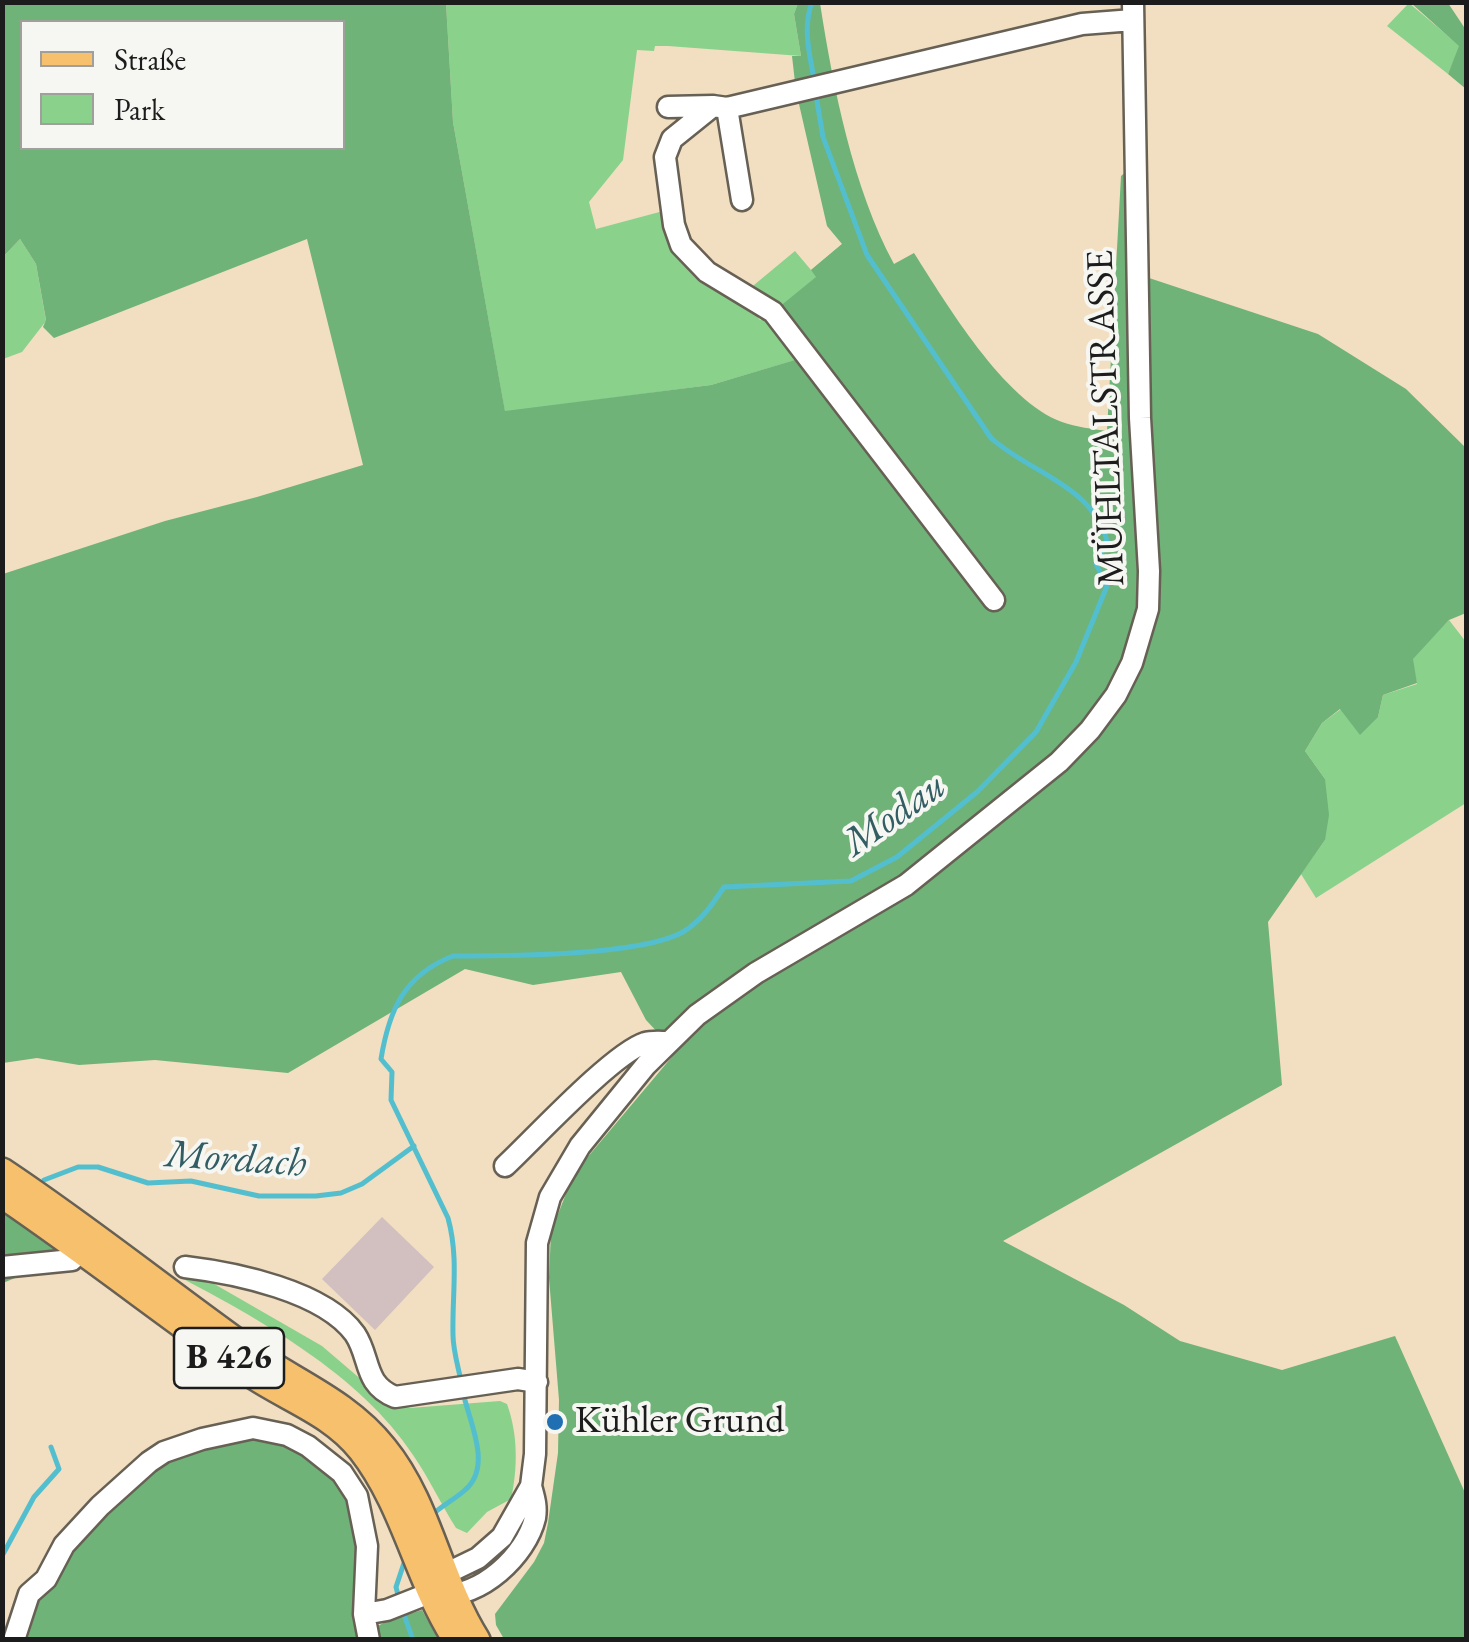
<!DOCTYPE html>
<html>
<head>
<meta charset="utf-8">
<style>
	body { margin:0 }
	#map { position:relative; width:1469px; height:1642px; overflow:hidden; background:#f2dec0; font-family:"EB Garamond",serif }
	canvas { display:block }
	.frame { position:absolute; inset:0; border:5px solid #1c1c1c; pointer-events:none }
	.legend { position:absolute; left:20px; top:20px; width:325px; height:130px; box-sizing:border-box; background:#f6f6f2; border:2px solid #9f9f9c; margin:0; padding:12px 18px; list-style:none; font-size:30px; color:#1c1c1c }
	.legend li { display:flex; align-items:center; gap:20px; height:50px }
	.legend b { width:50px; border:2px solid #9f9f9c }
</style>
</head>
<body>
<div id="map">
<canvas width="1469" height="1642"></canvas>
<div class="frame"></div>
<ul class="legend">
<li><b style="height:12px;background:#f7c06c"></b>Straße</li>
<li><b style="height:28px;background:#8ad18c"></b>Park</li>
</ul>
</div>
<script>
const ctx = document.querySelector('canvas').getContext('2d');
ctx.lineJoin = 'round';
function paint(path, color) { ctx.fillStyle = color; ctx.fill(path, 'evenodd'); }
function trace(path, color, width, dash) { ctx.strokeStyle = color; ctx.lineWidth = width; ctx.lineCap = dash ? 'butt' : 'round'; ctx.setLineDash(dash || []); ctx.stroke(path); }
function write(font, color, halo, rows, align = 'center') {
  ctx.font = font + ' "EB Garamond",serif'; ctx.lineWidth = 8; ctx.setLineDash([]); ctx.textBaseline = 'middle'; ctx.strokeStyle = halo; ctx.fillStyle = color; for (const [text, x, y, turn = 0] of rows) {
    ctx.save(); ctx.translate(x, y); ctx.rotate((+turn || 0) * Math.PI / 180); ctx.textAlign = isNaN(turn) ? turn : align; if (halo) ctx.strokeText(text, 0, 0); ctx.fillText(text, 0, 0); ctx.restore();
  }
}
paint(new Path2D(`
	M382 1217 434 1267 375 1330 322 1279Z`), '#d2bfc0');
paint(new Path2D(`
	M446 3H798L794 14 801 56 668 46H655L654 51 637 50 623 160 589 202 596 229 667 210 696 277 751 309 760 320 773 312 748 290 795 251 811 270 842 244 806 357 711 385 505 412 453 122Z
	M1409 3 1460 46 1448 74 1387 26Z
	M20 239 36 264 46 321 22 352 3 359V257Z
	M1449 620 1466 642V803L1316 898 1301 874 1325 840V779L1305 751 1322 723 1341 709 1378 717 1383 695 1417 684 1412 659Z
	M177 1270H190L322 1346 391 1405 410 1408 500 1401 507 1404C518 1434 518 1468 511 1499L487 1512 467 1533 456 1528C441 1504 429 1478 413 1455 360 1374 259 1319 176 1275L173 1272Z`), '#8ad18c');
paint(new Path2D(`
	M3 3H446L453 122 505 411 711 385 805 357 773 312 816 277 811 270 842 244 827 226 796 91 792 56H801L794 14 798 3H820C833 87 853 188 894 264L914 253C946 303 1004 401 1062 422 1076 427 1093 429 1107 431L1121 176 1136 163 1137 274 1318 334 1406 389 1466 448V613L1449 620 1413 659 1417 683 1383 695 1378 717 1360 735 1340 709 1322 723 1305 751 1325 779 1329 815 1325 840 1268 922 1282 1085 1003 1241 1124 1305 1180 1341 1282 1370 1395 1336 1466 1495V1639H504L496 1625 495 1614 534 1562 544 1543 548 1523 558 1453 559 1400 549 1278 551 1232 571 1181 586 1159 676 1052 646 1020 621 972 533 985 465 969 288 1073 155 1060 79 1065 37 1058 3 1063V574L165 521 257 497 363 465 307 239 54 338 43 327 46 320 36 264 20 239 3 257ZM22 22H342V148H22Z
	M1411 3H1448L1466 30V89L1448 74 1459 46Z
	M16 1212 53 1240 65 1257 3 1283V1214Z
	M287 1435 357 1496 374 1628 389 1620 422 1610 438 1639 27 1640 46 1579 100 1506 202 1439Z`), '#6fb378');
trace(new Path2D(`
	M812 2C802 29 810 56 815 84
	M44 1180 78 1167H98L148 1183 191 1181 259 1196H316L341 1193 362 1184 414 1146
	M461 1381C458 1366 453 1350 453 1335 452 1294 459 1258 448 1218L391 1100 392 1072 381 1059C389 1010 404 975 453 956 505 956 640 956 683 932 701 921 712 905 724 887L851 881 897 857 977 792 1036 732 1076 662 1107 586 1096 564 1107 541C1092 485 1030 473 991 438L867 255 823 137 816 95
	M433 1514C443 1505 455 1499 465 1490 493 1466 469 1422 463 1392
	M2 1556 34 1497 59 1469 51 1447
	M399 1599 396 1587 406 1557
	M402 1609 413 1640`), '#53bfce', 5);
const minor = new Path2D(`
	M668 107 713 106
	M727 108 742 200
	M994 600 773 312 707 272 681 245 674 225 665 157 672 139 713 106 727 108 1082 24 1133 20
	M505 1166C534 1139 612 1054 645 1043 652 1041 661 1042 668 1042
	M2 1267 72 1260
	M185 1267C235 1273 324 1291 355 1334 371 1358 363 1384 395 1397L518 1379 537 1382
	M436 1585 445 1574 478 1558 502 1537 531 1486 535 1454 537 1243 550 1197 580 1146 646 1065 697 1015 756 973 906 885 1059 762 1090 730 1116 695 1132 663 1148 609 1149 571 1140 418 1133 2
	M440 1595C480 1598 526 1556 535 1518 537 1506 534 1497 531 1486
	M364 1614 387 1610 430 1593
	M14 1640 29 1594 46 1579 64 1545 100 1506 149 1462 164 1452 202 1439 253 1428 287 1435 308 1446 342 1473 357 1496 367 1546 364 1614 369 1640`);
const major = new Path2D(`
	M2 1171C85 1226 162 1288 243 1346 291 1381 346 1400 384 1448 429 1503 439 1580 477 1640
	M2 1195C86 1252 166 1315 249 1373 287 1399 332 1413 361 1450 405 1506 417 1580 456 1640`);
trace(minor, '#676055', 25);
trace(major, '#676055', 30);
trace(minor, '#fff', 20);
trace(major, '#f7c06c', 25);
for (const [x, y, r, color] of [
	[555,1422,10,"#1f6fb2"]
]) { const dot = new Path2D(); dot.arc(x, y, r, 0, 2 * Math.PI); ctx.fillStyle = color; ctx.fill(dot); trace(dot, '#f6f6f2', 4); }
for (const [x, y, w] of [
	[229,1358,110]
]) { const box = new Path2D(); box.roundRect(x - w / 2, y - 30, w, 60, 8); ctx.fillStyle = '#f6f6f2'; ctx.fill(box); trace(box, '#1c1c1c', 2.5); }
write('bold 35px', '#1c1c1c', null, [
	["B 426",229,1358]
]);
write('38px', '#1c1c1c', '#f6f6f2', [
	["MÜHLTALSTRASSE",1107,418,-92]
]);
write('38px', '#1c1c1c', '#f6f6f2', [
	["Kühler Grund",575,1422]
], 'left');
write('italic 40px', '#325d63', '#f6f6f2', [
	["Modau",895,815,-35],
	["Mordach",236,1160,4]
]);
</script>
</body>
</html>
